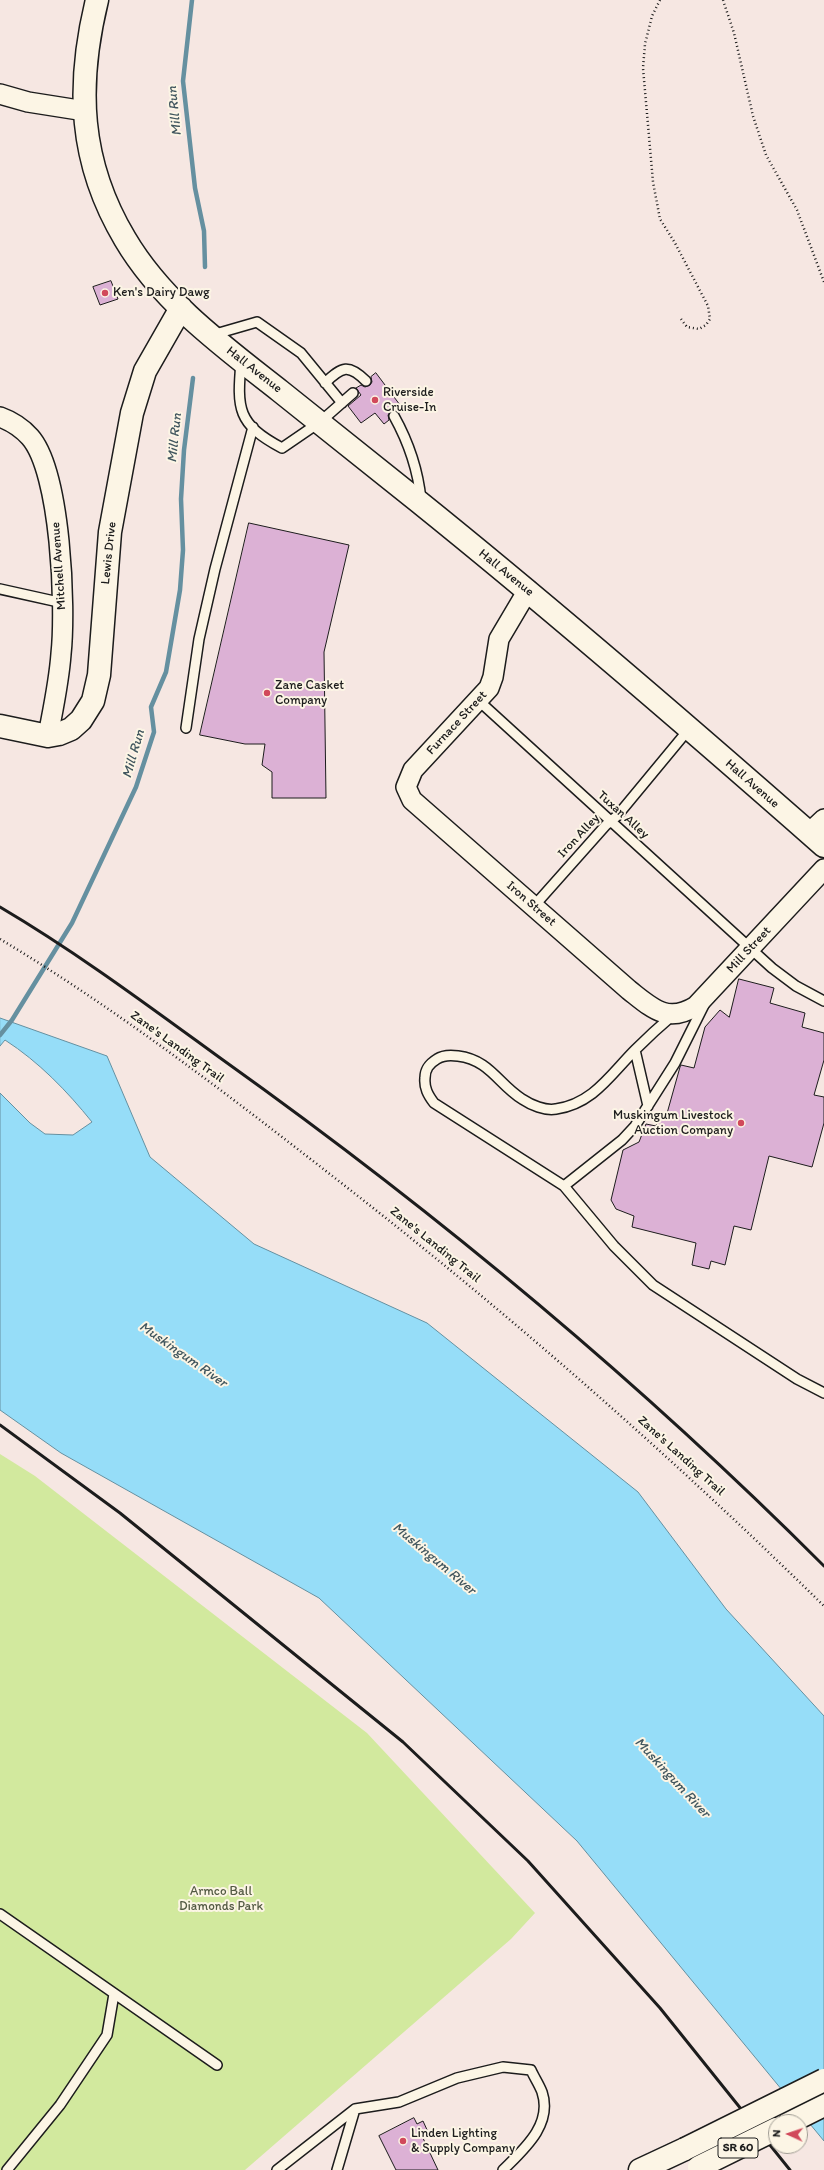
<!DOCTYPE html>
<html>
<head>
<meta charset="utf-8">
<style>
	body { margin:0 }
	#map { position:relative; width:824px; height:2170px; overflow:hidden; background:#f6e7e2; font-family:Itim,sans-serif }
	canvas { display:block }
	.north { position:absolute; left:768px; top:2114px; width:40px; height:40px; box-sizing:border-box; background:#fcf5e5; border:1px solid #a29e95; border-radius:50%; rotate:273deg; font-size:11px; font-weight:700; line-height:16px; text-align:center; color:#1c1c1c }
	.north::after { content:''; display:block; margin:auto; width:14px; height:18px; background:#d1495b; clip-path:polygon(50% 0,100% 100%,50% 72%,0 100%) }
</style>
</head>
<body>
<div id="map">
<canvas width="824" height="2170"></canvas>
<div class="north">N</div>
</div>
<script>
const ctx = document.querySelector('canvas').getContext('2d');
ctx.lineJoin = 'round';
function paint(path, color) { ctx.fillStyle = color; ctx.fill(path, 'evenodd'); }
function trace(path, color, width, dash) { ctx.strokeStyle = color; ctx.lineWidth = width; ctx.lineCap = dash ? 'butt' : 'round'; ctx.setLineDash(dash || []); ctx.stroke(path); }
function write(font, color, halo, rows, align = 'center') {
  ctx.font = font + ' Itim,sans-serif'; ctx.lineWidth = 4; ctx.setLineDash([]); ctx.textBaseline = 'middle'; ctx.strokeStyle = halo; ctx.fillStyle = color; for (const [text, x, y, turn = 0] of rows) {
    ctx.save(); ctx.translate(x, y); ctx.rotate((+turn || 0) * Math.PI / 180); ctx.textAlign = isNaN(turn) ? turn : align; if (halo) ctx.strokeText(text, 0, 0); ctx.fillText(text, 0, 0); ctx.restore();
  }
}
paint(new Path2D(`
	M0 1454 35 1476 367 1733 535 1913 511 1939 245 2170H0Z`), '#d2e99e');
const water = new Path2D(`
	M0 1018 107 1056 150 1157 254 1244 427 1323 638 1492 726 1609 824 1716V2141L577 1841 319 1598 61 1453 0 1410V1093L30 1123 45 1134 73 1135 92 1122C67 1091 39 1062 5 1040L0 1046Z`);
paint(water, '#96ddf8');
trace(water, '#6590a0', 1);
trace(new Path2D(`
	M192 0 183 81 195 188 204 231 205 267
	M0 1035 12 1020 72 923 136 787 154 732 151 707 166 672 180 590 183 550 181 499 184 450 193 378`), '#6590a0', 4.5);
const building = new Path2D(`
	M111 281 118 299 100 305 93 287Z
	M376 373 403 409 399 413 395 410 391 411 388 415 389 420 384 424 375 413 361 423 348 406 361 395 356 388 361 385 365 387 370 385 372 382 371 377Z
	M249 523 349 545 324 652 326 798H272V772L262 765 265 744H245L200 735Z
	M739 979 774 988 770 1003 805 1013 802 1027 824 1033V1060L814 1095 824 1097V1123L812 1167 769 1156 751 1230 734 1226 725 1265 711 1261 709 1269 692 1265 696 1243 632 1227 634 1216 616 1209 611 1200 623 1150 639 1142 646 1124 656 1126 659 1115 666 1117 680 1067 681 1065 694 1068 705 1027 720 1010 729 1017Z
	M414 2118 417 2124 423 2121 428 2132 422 2136 438 2170H396L379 2136Z`);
paint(building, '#dcb1d5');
trace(building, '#1c1c1c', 1);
const lane = new Path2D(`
	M212 335 257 322 301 353 342 403
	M241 362C237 409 237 424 282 448L320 422 353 393
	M325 383C342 366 349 364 366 381
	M394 416C409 443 418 469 421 500
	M0 589 63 603
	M479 701 772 968 796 986 824 1001
	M186 728 199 639 215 569 253 427
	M534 906 606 825 617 816 689 729
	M673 1015C660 1026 647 1038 635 1050 611 1074 593 1104 556 1109 545 1111 531 1105 522 1099 498 1084 490 1060 458 1056 451 1055 443 1055 437 1059 429 1064 425 1069 425 1078 424 1088 428 1095 434 1103L564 1186 614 1246 653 1285 797 1379 824 1393
	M635 1050 648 1106
	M564 1186 622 1140 635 1126 675 1063 704 1005
	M0 1914 217 2065
	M7 2170 60 2105 107 2035 114 1994
	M277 2170 355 2109 399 2102 457 2078 503 2067 531 2070C534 2077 539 2084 542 2092 553 2125 523 2150 503 2170
	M337 2170 355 2109`);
const street = new Path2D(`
	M0 94 28 102 85 111
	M0 417C11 421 22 428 30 437 61 472 66 608 61 654 59 682 53 709 48 736
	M528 590 499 639 493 677 489 688 413 770 406 787 412 800 629 990C652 1008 667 1024 696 1006L824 869
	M809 833 824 819`);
const secondary = new Path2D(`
	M97 0C76 86 79 162 125 239 162 302 224 347 280 391 327 428 373 465 419 502 557 613 691 729 824 846
	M0 726 48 736 59 734 71 729 81 720 93 701 99 675 110 532 132 413 145 371 181 308`);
const primary = new Path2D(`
	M790 2122 824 2105
	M640 2170 685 2149`);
trace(lane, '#1c1c1c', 12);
trace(street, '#1c1c1c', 22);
trace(secondary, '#1c1c1c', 25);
trace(primary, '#1c1c1c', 25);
trace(new Path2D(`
	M660 0 652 16 645 44 643 68 653 182 660 219 675 243 708 306 710 319 706 325 699 329 687 327 681 319
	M723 0 734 33 753 116 766 155 797 210 824 282
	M0 939C113 1007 218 1087 322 1168 498 1304 665 1450 824 1606`), '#1c1c1c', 2.5, [1, 3]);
trace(lane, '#fcf5e5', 9);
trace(street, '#fcf5e5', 19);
trace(secondary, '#fcf5e5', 22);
trace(primary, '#fcf5e5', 22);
trace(new Path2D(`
	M0 907C78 953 150 1007 223 1060 436 1212 639 1381 824 1566
	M0 1425 120 1513 403 1742 528 1861 660 2008 790 2170`), '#1c1c1c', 3);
const primaryBridge = new Path2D(`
	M685 2149 824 2080
	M699 2167 776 2129`);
trace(primaryBridge, '#1c1c1c', 25, []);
trace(primaryBridge, '#fcf5e5', 22);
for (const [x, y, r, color] of [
	[105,293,4,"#d1495b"],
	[375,400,4,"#d1495b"],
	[267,693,4,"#d1495b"],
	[741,1123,4,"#d1495b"],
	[403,2141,4,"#d1495b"]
]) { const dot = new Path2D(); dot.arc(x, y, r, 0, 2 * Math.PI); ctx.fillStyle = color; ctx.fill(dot); trace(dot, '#fcf5e5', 1.5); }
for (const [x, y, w] of [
	[738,2148,40]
]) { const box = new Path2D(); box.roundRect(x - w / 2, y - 10, w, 20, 3); ctx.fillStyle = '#fcf5e5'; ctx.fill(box); trace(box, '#1c1c1c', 1); }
write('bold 12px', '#1c1c1c', null, [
	["SR 60",738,2148]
]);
write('13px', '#1c1c1c', '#fcf5e5', [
	["Ken's Dairy Dawg",113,293],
	["Riverside",383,393],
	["Cruise-In",383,408],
	["Zane Casket",275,686],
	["Company",275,701],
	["Muskingum Livestock",733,1116,"right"],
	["Auction Company",733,1131,"right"],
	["Linden Lighting",411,2134],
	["& Supply Company",411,2149]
], 'left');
write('13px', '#1c1c1c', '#fcf5e5', [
	["Hall Avenue",254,370,38],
	["Lewis Drive",109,553,-84],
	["Mitchell Avenue",59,566,-94],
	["Hall Avenue",506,573,39],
	["Furnace Street",457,723,-47],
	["Hall Avenue",752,784,41],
	["Tuxan Alley",623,815,42],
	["Iron Alley",579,836,-47],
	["Iron Street",531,904,41],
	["Mill Street",749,950,-47],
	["Zane's Landing Trail",177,1047,36],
	["Zane's Landing Trail",435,1245,39],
	["Zane's Landing Trail",681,1456,42]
]);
write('13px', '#535a43', '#fcf5e5', [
	["Armco Ball",221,1892],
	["Diamonds Park",221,1907]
]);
write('italic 14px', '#41565e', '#fcf5e5', [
	["Mill Run",175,111,-96],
	["Mill Run",175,438,-84],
	["Mill Run",134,754,-74],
	["Muskingum River",183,1355,35],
	["Muskingum River",434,1559,40],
	["Muskingum River",672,1778,47]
]);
</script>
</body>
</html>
